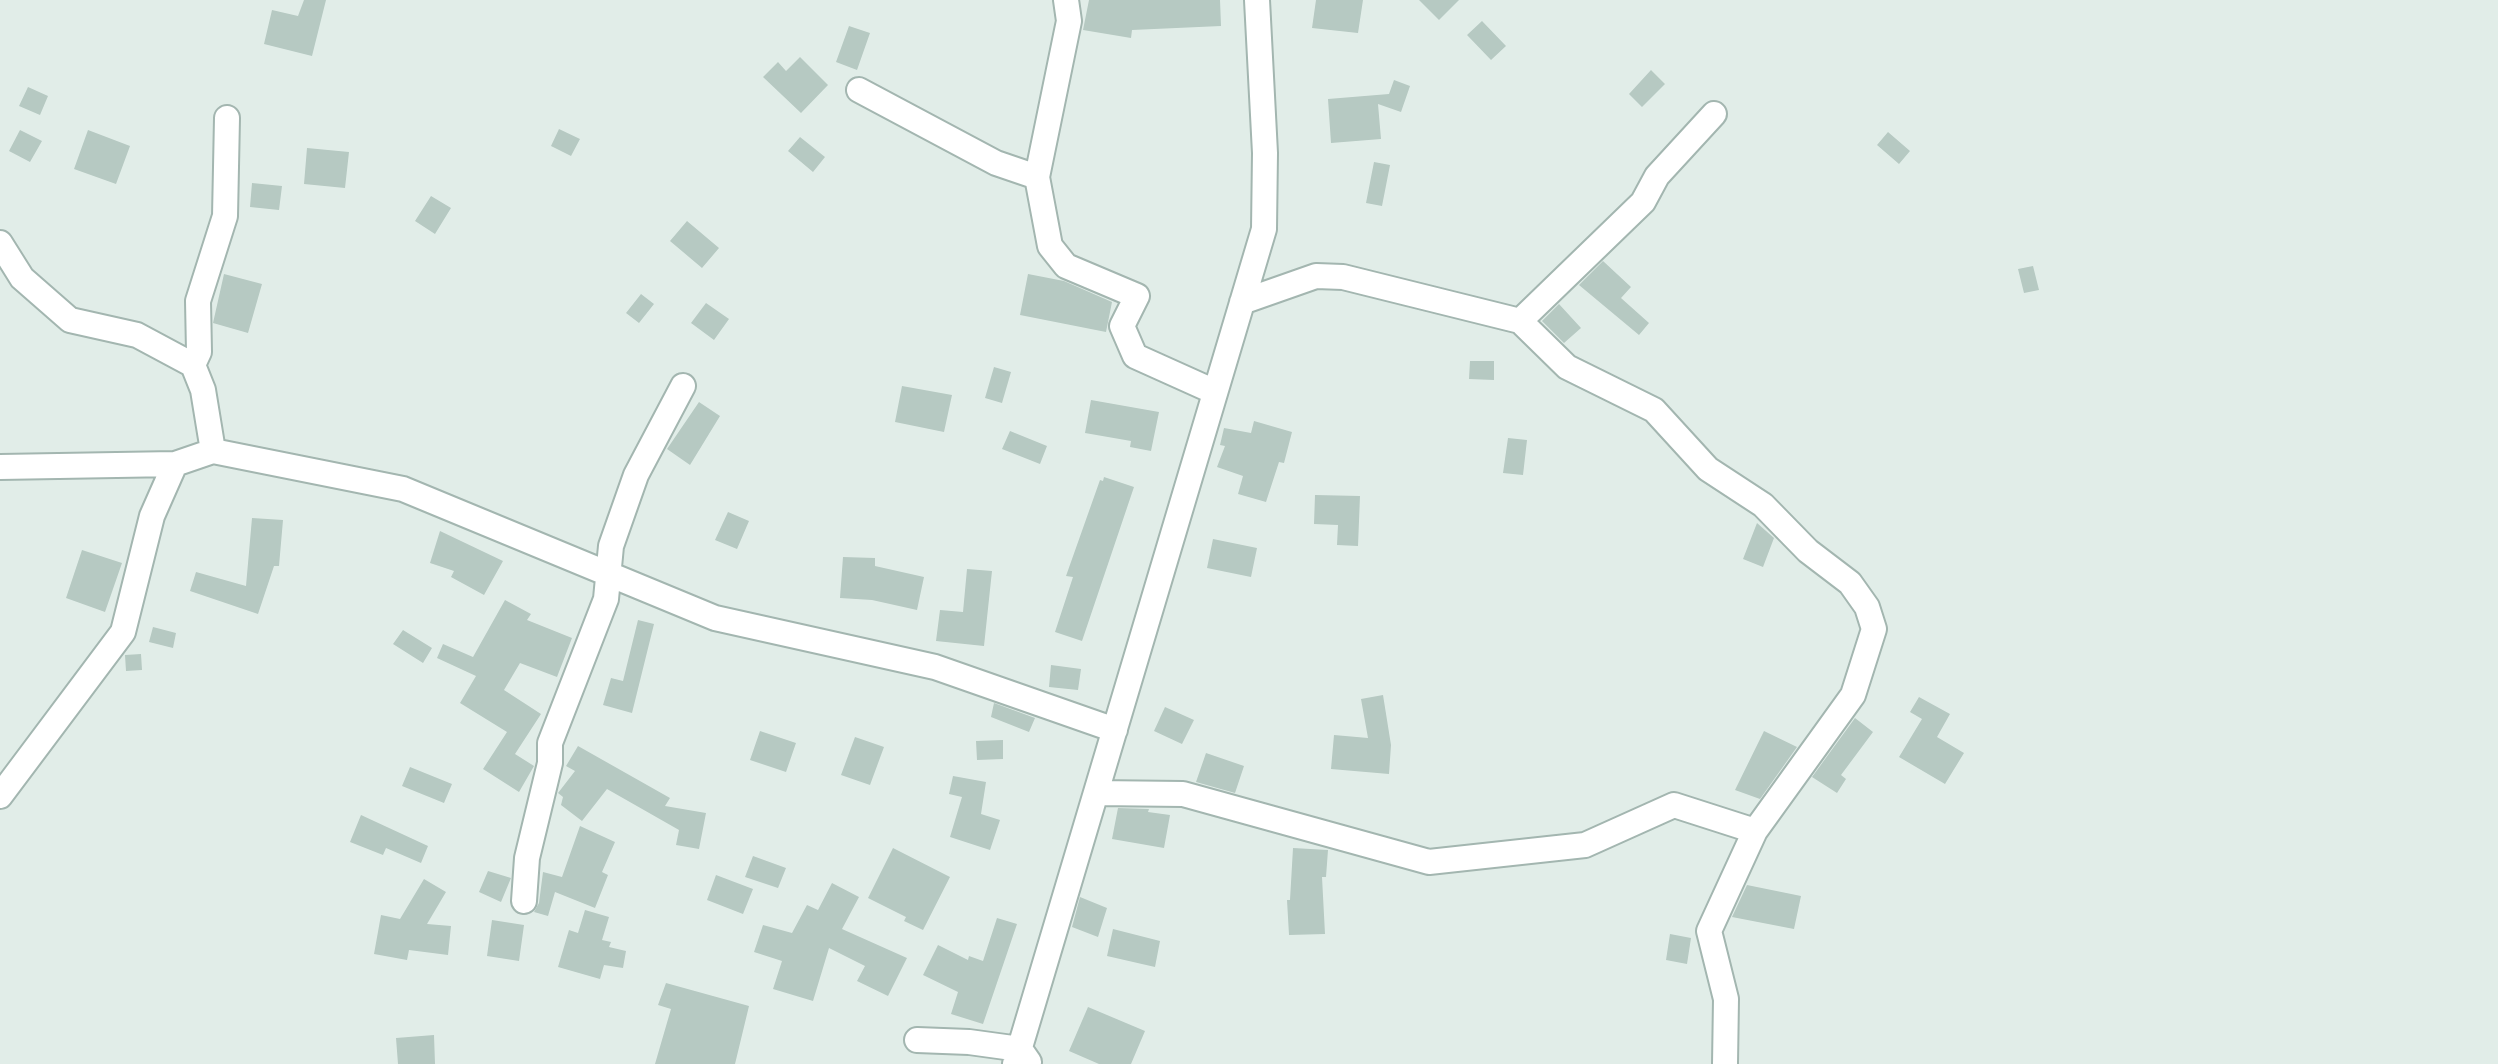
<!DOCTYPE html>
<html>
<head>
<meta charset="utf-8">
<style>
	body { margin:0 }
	canvas { display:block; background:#e1ede8 }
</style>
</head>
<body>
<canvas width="2498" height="1064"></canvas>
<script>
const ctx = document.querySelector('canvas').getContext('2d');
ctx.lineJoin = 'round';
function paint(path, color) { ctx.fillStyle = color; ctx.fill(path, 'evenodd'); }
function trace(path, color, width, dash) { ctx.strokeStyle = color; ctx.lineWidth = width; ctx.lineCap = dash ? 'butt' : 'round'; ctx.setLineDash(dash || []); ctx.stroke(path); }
paint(new Path2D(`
	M304 0H326L312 56 264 44 272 10 298 16Z
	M1089 0H1220L1221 26 1132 30 1131 38 1083 30Z
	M1316 0H1363L1358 33 1312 28Z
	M1419 0H1459L1439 20Z
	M1482 21 1506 46 1491 60 1467 35Z
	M849 26 870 33 857 70 836 62Z
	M800 57 828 85 801 113 763 77 778 62 786 71Z
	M1651 70 1665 84 1642 107 1629 94Z
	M1394 80 1410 86 1401 112 1378 104 1381 139 1331 143 1328 99 1389 94Z
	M28 87 48 96 40 115 19 106Z
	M559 129 580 139 571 156 551 146Z
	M20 130 42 141 30 162 9 151Z
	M88 130 130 146 116 184 74 169Z
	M1888 132 1910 151 1899 164 1877 145Z
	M800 137 825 157 813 172 788 151Z
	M307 148 349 152 345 188 304 184Z
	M1374 162 1390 165 1382 206 1366 203Z
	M252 183 282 186 279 210 250 207Z
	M431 196 451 208 435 234 415 221Z
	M687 221 719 248 702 268 670 241Z
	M1603 261 1631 287 1621 298 1649 323 1639 335 1579 285Z
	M2033 266 2039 290 2024 293 2018 269Z
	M224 274 262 284 248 333 213 323Z
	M1028 274 1064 281 1112 302 1106 332 1020 315Z
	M641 294 654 304 639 323 626 313Z
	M706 303 729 319 714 340 691 323Z
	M1559 304 1581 328 1564 343 1542 321Z
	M1470 361H1494V380L1469 379Z
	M994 367 1011 372 1002 403 985 398Z
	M902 386 952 395 944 432 895 422Z
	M1091 400 1159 412 1151 451 1130 447 1131 441 1085 433Z
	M699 402 720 416 690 465 667 449Z
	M1254 421 1292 432 1284 463 1279 462 1266 502 1238 494 1243 476 1217 467 1225 446 1220 445 1224 428 1251 433Z
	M1010 431 1047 446 1040 464 1002 449Z
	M1508 438 1527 440 1523 475 1503 473Z
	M1104 477 1134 487 1082 641 1055 632 1073 577 1066 576 1100 480 1103 481Z
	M1315 495 1360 496 1358 546 1337 545 1338 525 1314 524Z
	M728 512 749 521 737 549 715 540Z
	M252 518 283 520 279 566H274L258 614 190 591 196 572 246 586Z
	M1757 523 1774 538 1763 567 1743 559Z
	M440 531 503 561 484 595 451 577 454 571 430 563Z
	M1213 539 1257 548 1251 577 1207 568Z
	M82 550 122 563 105 612 66 598Z
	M843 557 875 558V566L924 577 917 610 872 600 840 598Z
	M967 569 992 571 984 646 936 641 940 610 963 612Z
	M505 600 531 614 527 620 572 638 557 677 520 663 504 690 541 714 515 754 534 766 519 792 483 769 507 732 460 703 476 676 437 658 443 644 473 657Z
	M638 620 654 624 632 713 603 705 611 678 623 681Z
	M153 627 176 633 173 648 149 642Z
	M403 630 432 648 423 663 393 644Z
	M141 654 142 670 126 671 125 655Z
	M1051 665 1081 669 1078 690 1049 687Z
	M1383 695 1391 745 1389 774 1331 769 1334 735 1368 738 1361 699Z
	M1919 697 1950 714 1937 737 1964 753 1945 784 1899 757 1922 719 1910 712Z
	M994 703 1035 718 1029 732 991 717Z
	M1165 707 1194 720 1182 744 1154 731Z
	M1855 718 1873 732 1841 775 1846 779 1837 793 1812 777Z
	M760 731 796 743 786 772 750 760Z
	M1764 731 1797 747 1760 799 1735 790Z
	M855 737 884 747 870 785 841 775Z
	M1003 740V759L977 760 976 741Z
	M578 746 670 798 665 806 706 813 699 849 676 845 679 830 607 789 582 821 561 805 563 797 558 793 575 771 566 766Z
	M1206 753 1244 766 1235 793 1196 782Z
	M410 767 452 784 444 803 402 786Z
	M953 776 986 782 981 814 1000 820 990 850 950 837 962 797 949 794Z
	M1118 808 1149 809 1148 812 1170 815 1164 848 1112 839Z
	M361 815 428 846 421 863 386 848 383 855 350 842Z
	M580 826 615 842 602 872 608 875 595 908 555 892 548 916 534 912 539 903 543 872 562 877Z
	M893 848 950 877 923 930 904 921 906 917 868 898Z
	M1293 848 1328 850 1326 877H1322L1325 934 1289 935 1287 900H1290Z
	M753 856 786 868 778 888 745 877Z
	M488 871 511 878 501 902 479 892Z
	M716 875 753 889 743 914 707 900Z
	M424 879 446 892 427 924 451 926 448 955 409 950 407 960 374 954 381 915 400 919Z
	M832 883 859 897 842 929 907 958 888 996 857 981 865 966 829 948 813 1001 773 989 782 961 754 952 763 925 792 933 807 905 818 910Z
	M1747 885 1801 896 1794 929 1732 917Z
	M1080 897 1107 908 1098 937 1072 927Z
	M585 910 609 917 602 940 611 942 609 947 626 951 623 968 604 965 600 979 558 967 569 930 578 933Z
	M997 918 1017 924 983 1024 951 1014 958 992 923 975 938 945 968 960 969 956 983 961Z
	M492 920 524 925 519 961 487 956Z
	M1113 929 1160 941 1155 967 1107 956Z
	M1670 934 1691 938 1687 964 1666 960Z
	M666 983 749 1006 735 1064H655L671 1009 658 1005Z
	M1088 1007 1145 1031 1131 1064H1099L1069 1051Z
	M434 1035 435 1064H398L396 1038Z`), '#b6c9c2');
const minor = new Path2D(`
	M1066 0 1069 21 1037 177 1050 246 1066 266 1137 296 1122 326 1135 356 1215 392
	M859 90 996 163 1037 177
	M0 243 22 278 70 320 137 335 193 365 203 390 213 451
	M1242 302 1316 276 1343 277 1520 321 1567 367 1654 410 1708 469 1763 505 1808 551 1850 583 1867 607 1874 629 1853 695 1755 831 1709 931 1726 999 1725 1064
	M1520 321 1643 202 1657 176 1714 114
	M193 365 199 352 198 301 225 216 227 118
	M0 467 175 464 213 451 403 489 715 618 935 667 1115 730
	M1096 793 1183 794 1429 862 1585 845 1674 805 1755 831
	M0 796 123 632 152 516 175 464
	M524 901 527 858 550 763V743L606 599 611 546 636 475 683 386
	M917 1040 969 1042 1020 1049 1029 1062
	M1015 1064 1264 229 1265 153 1257 0`);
trace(minor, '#a3b6b0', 28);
trace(minor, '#fff', 24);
</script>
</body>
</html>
